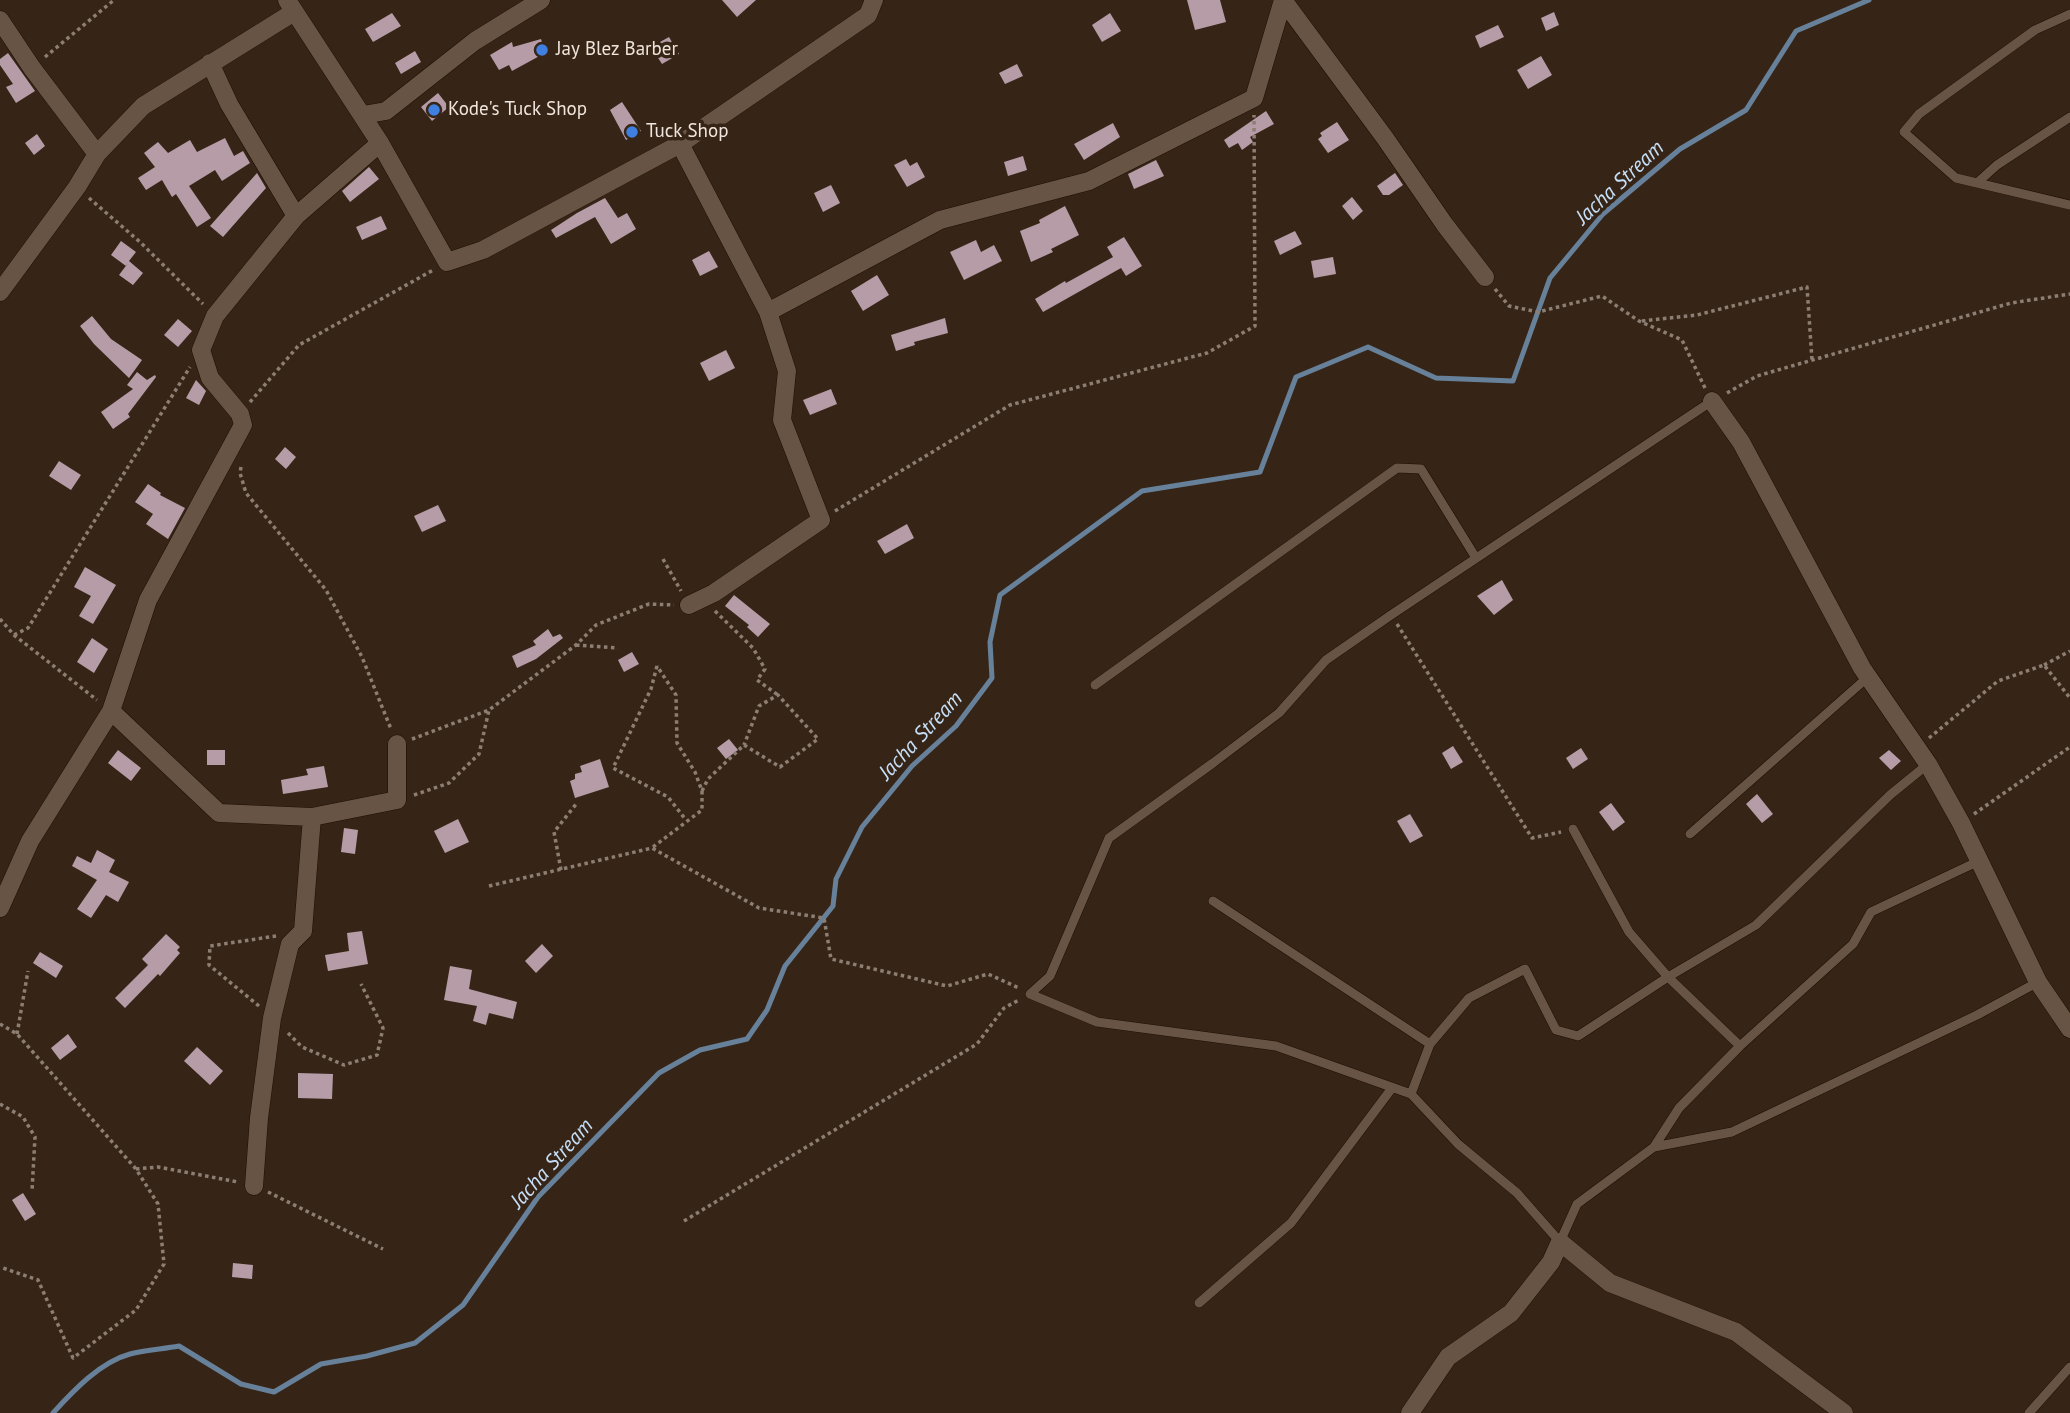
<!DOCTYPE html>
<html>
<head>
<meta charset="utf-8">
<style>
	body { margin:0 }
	canvas { display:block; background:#362517 }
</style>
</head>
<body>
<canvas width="2070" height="1413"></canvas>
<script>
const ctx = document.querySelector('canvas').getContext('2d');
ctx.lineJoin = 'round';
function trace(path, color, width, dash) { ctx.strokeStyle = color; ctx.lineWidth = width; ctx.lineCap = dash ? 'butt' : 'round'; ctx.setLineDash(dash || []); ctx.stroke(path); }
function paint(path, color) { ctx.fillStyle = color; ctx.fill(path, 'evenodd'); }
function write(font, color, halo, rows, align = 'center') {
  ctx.font = font + ' "PT Sans",sans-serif'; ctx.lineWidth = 7; ctx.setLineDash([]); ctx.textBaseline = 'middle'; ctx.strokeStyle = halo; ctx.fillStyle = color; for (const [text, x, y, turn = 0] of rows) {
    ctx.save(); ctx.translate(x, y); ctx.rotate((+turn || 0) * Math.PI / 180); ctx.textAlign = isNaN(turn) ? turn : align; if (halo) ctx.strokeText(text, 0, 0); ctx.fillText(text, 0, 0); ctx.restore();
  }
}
trace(new Path2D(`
	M53 1413C73 1391 100 1362 130 1354 146 1350 163 1349 179 1346L241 1384 274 1392 321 1364 367 1356 415 1343 463 1305 538 1197 659 1073 700 1050 747 1039 767 1010 785 966 833 906 836 879 862 827 912 766 956 726 992 678 990 642 1000 595 1142 491 1260 472 1296 377 1368 347 1436 378 1513 381 1550 278 1603 214 1680 149 1746 110 1796 31 1869 0`), '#68819a', 5);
paint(new Path2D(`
	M722 0H756L737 17Z
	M1187 0H1220L1226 22 1195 30Z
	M1554 12 1559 25 1546 31 1541 18Z
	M392 13 401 26 373 42 365 29Z
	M1110 13 1121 31 1102 42 1092 25Z
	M1498 25 1504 37 1480 48 1475 36Z
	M669 37 679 54 662 64 651 47Z
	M541 39 545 53 512 71 509 65 499 70 490 55 512 42 513 47Z
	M415 51 421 62 401 74 395 63Z
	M8 53 35 91 16 103 6 87 13 84 0 65V59Z
	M1541 56 1552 75 1528 89 1517 70Z
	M1017 64 1023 76 1005 84 999 73Z
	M438 93 449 107 432 121 421 107Z
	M622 102 641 131 626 140 610 110Z
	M1266 111 1274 124 1250 137 1253 142 1242 150 1238 143 1229 148 1224 140Z
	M1337 122 1349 140 1328 153 1318 139 1322 136 1320 133Z
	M1113 123 1120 137 1084 160 1074 144Z
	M37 134 45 146 34 155 25 143Z
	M225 138 234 156 243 151 250 163 222 181 215 170 189 186 211 218 197 227 176 194 172 197 162 180 146 190 138 178 155 167 144 153 158 142 168 153 190 140 197 152Z
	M1023 156 1027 170 1008 176 1004 162Z
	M906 159 910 166 917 162 925 177 907 187 894 165Z
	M1156 160 1164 176 1134 189 1128 174Z
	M369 167 379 179 350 202 342 191Z
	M257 173 266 188 223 237 210 226Z
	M1395 173 1403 185 1389 195H1383L1377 186Z
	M831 185 840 203 823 212 814 193Z
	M1352 197 1363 211 1353 220 1342 206Z
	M605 198 618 218 627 213 636 229 611 244 595 217 556 238 551 230 577 213Z
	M1065 206 1079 235 1051 249 1053 252 1031 262 1020 231 1040 223 1039 220Z
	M381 216 387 229 362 240 356 227Z
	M1295 231 1302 244 1280 255 1274 241Z
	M1124 237 1142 266 1126 276 1121 268 1043 312 1035 299 1065 281 1066 283 1113 257 1107 247Z
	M976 240 981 252 994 245 1002 261 964 280 950 252Z
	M121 241 136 252 129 261 143 273 133 285 119 275 128 263 126 266 111 255Z
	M709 251 718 267 700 276 692 260Z
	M1333 257 1336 274 1314 278 1311 261Z
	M877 275 889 295 863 311 851 291Z
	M92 316 111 339 142 360 129 378 94 344 80 326Z
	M945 318 948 333 914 342 915 345 896 351 891 335Z
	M178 319 192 331 178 347 164 335Z
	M726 350 735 368 709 381 700 363Z
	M137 372 147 380 155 375 156 377 128 414 130 417 113 429 101 412 133 389 127 385Z
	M196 380 206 391 199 405 186 398Z
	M831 389 837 404 810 415 803 400Z
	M285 447 296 457 286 469 275 459Z
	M59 461 81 475 71 490 49 476Z
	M148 484 161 493 160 495 185 508 168 539 146 524 153 514 135 502Z
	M438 505 446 521 422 532 414 516Z
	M907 524 914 538 885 554 877 541Z
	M85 567 116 585 93 624 79 616 91 596 74 587Z
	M1502 580 1513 600 1494 615 1477 596Z
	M734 595 770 624 758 637 747 627 749 625 725 606Z
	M548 629 553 637 560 634 563 638 536 659 517 668 512 656 536 645 533 641Z
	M92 638 108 649 94 673 77 662Z
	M632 652 639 664 624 672 618 660Z
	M729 739 738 750 726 759 717 748Z
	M1453 746 1463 762 1451 769 1442 753Z
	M1581 748 1588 759 1573 769 1566 758Z
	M118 750 141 768 131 781 108 763Z
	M207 750H225V765H207Z
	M1889 750 1901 761 1891 770 1879 758Z
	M600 759 609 787 575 798 570 781 575 779V774L582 772 580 766Z
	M324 766 328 787 283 794 281 780 308 775 306 769Z
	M1757 794 1773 814 1762 823 1746 804Z
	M1611 803 1625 822 1613 831 1599 812Z
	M1410 814 1423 836 1410 843 1397 821Z
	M458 819 469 842 445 853 434 831Z
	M344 828 358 830 355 854 341 852Z
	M97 850 115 860 109 872 129 882 118 902 106 895 91 918 77 909 97 880 72 866 77 856 91 863Z
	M362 931 368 964 328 971 325 955 349 951 347 933Z
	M166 934 180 947 177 950 180 953 160 976 158 974 125 1008 115 998 148 965 142 959Z
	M542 944 553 956 536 973 525 961Z
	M40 952 63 966 56 978 33 963Z
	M450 966 472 970 469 989 517 1002 513 1019 489 1013 486 1025 473 1021 477 1006 444 1000Z
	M68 1034 77 1047 60 1060 51 1048Z
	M197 1047 223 1071 210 1085 184 1061Z
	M298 1073 333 1074 332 1099 298 1098Z
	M23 1193 36 1214 25 1221 12 1200Z
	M233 1263 253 1265 252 1279 232 1277Z`), '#b69ca7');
const service = new Path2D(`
	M2070 14 2035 30 1919 114 1904 132 1956 178 2070 205
	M1977 183 1997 165 2070 117
	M1712 401 1391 615 1326 660 1279 713 1213 763 1109 838 1050 976 1030 994 1097 1022 1276 1046 1411 1094 1458 1144 1517 1193 1560 1242 1577 1204 1654 1147 1732 1132 1977 1015 2038 982
	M1095 685 1397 468 1421 469 1476 558
	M1573 829 1629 932 1668 977 1740 1046
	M1690 834 1868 677
	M1213 901 1430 1044 1411 1094
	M1430 1044 1469 998 1525 969 1556 1030 1578 1036 1668 977 1756 925 1890 795 1928 764
	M1654 1147 1679 1108 1740 1046 1853 944 1871 912 1979 861
	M1199 1303 1291 1223 1392 1088
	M2029 1413 2070 1367`);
const minor = new Path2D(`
	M287 0 380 143 447 262 483 250 680 144 868 15 874 0
	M1283 0 1385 138 1445 225 1485 277
	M0 20 32 68 97 154
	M210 63 229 104 296 216
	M363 115 386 111 475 41 541 0
	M680 144 768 312 787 371 782 420 821 520 714 593 689 605
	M0 292 77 187 97 154 143 106 294 12
	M768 312 940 220 1089 181 1254 98 1283 0
	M1712 401 1741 442 1862 668 1928 764 1961 823 2038 982 2070 1029
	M111 711 219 813 312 817 397 800V744
	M0 908 30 841 111 711 148 600 243 425 240 414 210 378 201 350 215 316 296 216 380 143
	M254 1186 259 1118 272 1018 290 944 303 931 312 817
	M1410 1413 1448 1357 1511 1313 1551 1262 1560 1242 1610 1283 1736 1332 1844 1413`);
trace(service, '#1d0e03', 10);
trace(minor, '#1d0e03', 19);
trace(new Path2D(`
	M45 57 114 0
	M89 198 140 242 203 304
	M1495 289 1509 306 1538 312 1602 296 1639 321 1682 340 1705 388
	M1642 321 1697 315 1807 287 1812 360
	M1727 393 1757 376 2011 303 2070 294
	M250 402 299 345 435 269
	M241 467 240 473 246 493 326 590 362 657 391 729
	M835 511 1010 405 1207 353 1255 326 1254 115
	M663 559 681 591
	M715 611 753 648 765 669 757 680 778 695
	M0 619 14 635 97 700
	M1397 624 1532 838 1561 832
	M14 635 28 628 190 367
	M576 645 618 648
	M2044 665 2070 651
	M657 666 651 689 613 768 668 797 686 820
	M1929 738 1998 681 2044 665 2070 698
	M412 739 489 710 576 645 596 625 649 604 674 605
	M702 791 708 779 744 745 780 767 818 739 778 695 759 706 744 745
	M414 795 449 783 479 754 489 710
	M1974 814 2070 747
	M653 847 702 810V791L695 772 677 743 676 695 657 666
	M561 870 554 832 577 803
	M489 886 652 848 759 908 824 918 831 959 947 986 988 974 1019 988
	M259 1006 209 965 210 946 276 936
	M0 1024 17 1034 136 1169 158 1204 164 1264 136 1310 73 1358 38 1280 0 1267
	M288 1033 302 1047 344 1065 377 1055 383 1028 361 984
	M17 1034 28 971
	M0 1104 23 1117 35 1137 32 1191
	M136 1169 158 1167 238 1182
	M268 1192 383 1249
	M684 1221 977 1044 1004 1008 1019 1000`), '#8c7e72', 3.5, [3.5, 3.5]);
trace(service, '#675445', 9);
trace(minor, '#675445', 18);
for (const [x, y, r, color] of [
	[542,50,7,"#3f7fe0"],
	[434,110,7,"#3f7fe0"],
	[632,132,7,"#3f7fe0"]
]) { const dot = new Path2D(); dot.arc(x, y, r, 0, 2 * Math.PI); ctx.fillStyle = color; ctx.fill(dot); trace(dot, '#362517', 2.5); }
write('19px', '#f0e5dc', '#362517', [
	["Jay Blez Barber",556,50],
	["Kode's Tuck Shop",448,110],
	["Tuck Shop",646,132]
], 'left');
write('italic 21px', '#c7e0f9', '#362517', [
	["Jacha Stream",1620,183,-43],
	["Jacha Stream",921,736,-47],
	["Jacha Stream",552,1164,-48]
]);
</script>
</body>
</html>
